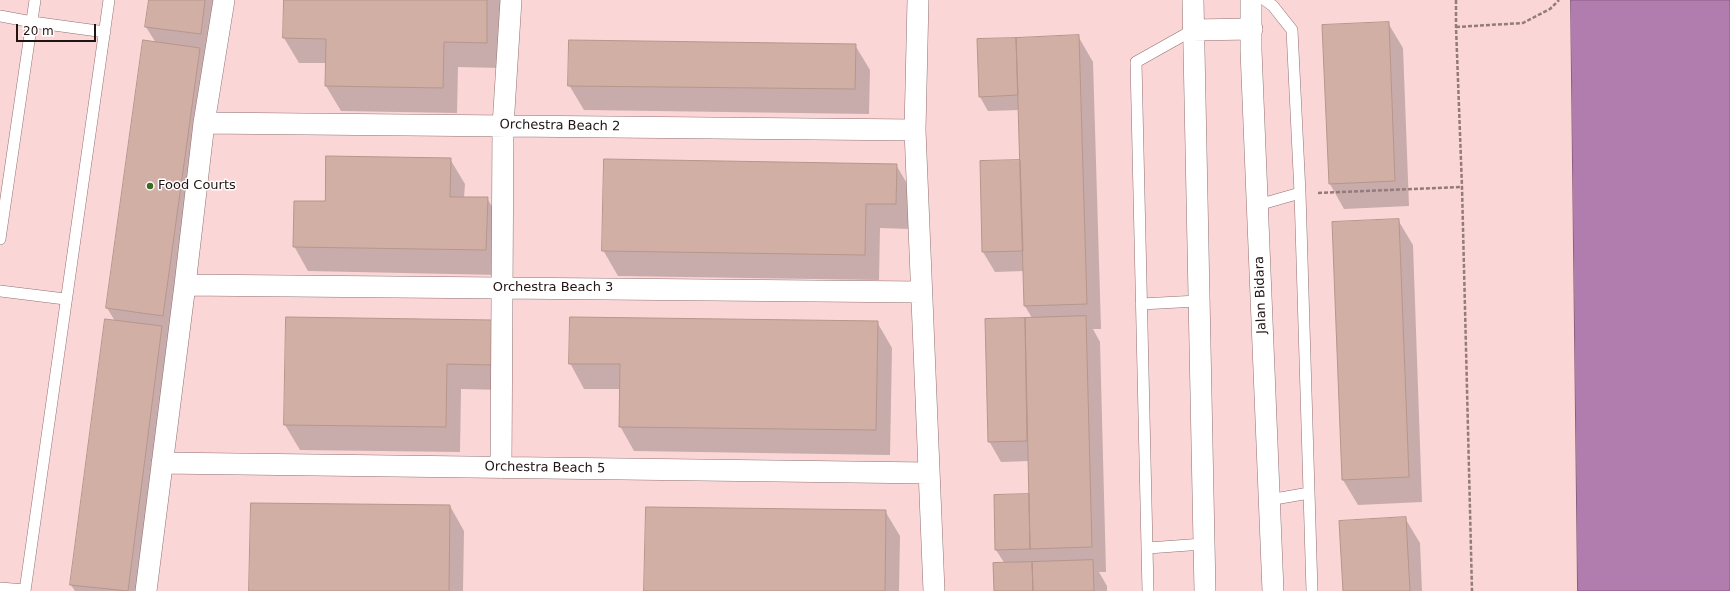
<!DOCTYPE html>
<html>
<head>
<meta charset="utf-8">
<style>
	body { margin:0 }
	#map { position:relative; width:1730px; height:591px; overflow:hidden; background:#fbd6d6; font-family:"DejaVu Sans",sans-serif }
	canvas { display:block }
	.scale { position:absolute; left:16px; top:24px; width:80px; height:18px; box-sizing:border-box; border:2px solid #211415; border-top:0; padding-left:5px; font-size:12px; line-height:14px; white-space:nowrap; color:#211415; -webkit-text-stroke:3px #fff; paint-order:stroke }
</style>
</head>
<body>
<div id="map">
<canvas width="1730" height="591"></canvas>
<div class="scale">20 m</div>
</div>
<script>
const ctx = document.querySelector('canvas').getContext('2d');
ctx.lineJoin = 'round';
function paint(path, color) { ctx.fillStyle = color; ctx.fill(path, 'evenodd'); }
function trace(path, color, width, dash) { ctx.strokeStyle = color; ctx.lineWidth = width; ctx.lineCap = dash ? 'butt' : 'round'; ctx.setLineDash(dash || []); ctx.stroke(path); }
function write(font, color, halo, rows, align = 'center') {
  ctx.font = font + ' "DejaVu Sans",sans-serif'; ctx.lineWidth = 3; ctx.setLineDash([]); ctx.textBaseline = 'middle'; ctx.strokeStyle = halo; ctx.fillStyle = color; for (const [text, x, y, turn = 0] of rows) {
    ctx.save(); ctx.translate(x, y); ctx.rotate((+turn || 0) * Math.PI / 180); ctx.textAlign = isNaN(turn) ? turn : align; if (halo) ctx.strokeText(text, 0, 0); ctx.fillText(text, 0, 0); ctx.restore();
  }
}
const water = new Path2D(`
	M1571 0H1730V591H1578Z`);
paint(water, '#b17dae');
trace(water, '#865e80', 1);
paint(new Path2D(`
	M150 0H223L145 591H75L71 585 115 321 107 308 144 41 156 43 146 27Z
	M285 0H501L500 68 458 67 457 113 341 111 326 86 327 63H299L284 38Z
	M1388 23 1403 48 1409 206 1344 209 1330 184Z
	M1078 36 1093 62 1101 329H1093L1100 342 1106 572H1099L1107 586V591H995L1005 564 996 550 1030 495 1029 461 1001 462 989 441 986 320 1032 318 1025 306 1024 271 995 272 983 252 1021 161 1019 110 988 111 980 97Z
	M855 45 870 70 869 114 584 110 569 85Z
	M450 159 465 184 464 198H487L502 224 500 275 308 271 294 246Z
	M896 165 911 190 910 229 880 228 879 280 618 276 603 250Z
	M1398 220 1413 245 1422 502 1358 505 1343 480Z
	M492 321 505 390 461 389 460 452 300 450 285 425Z
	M877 322 892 348 890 455 634 451 620 426V389H584L570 363Z
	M450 506 464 531 463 591H250Z
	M885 511 900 536 899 591H645Z
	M1405 518 1420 543 1422 591H1344Z`), '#0003');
const building = new Path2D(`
	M149 0H205L201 34 145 27Z
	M284 0H487V43L444 42 443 88 325 86 326 39 283 38Z
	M1389 22 1395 181 1329 184 1322 25Z
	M1079 35 1087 304 1024 306 1016 38Z
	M1016 38 1018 95 979 97 977 39Z
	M143 40 200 48 163 316 106 308Z
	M569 40 856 44 855 89 568 86Z
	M326 156 451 158 450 197H488L486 250 293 247 294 201H325Z
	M604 159 897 164 896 204H866L865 255 602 251Z
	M1020 160 1023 251 982 252 980 161Z
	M1399 219 1409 477 1342 480 1332 222Z
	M1086 316 1092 547 1030 549 1025 318Z
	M286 317 492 320V365L447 364 446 427 284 425Z
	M570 317 878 321 876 430 619 427 620 364H569Z
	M1025 318 1027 441 988 442 985 319Z
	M105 319 162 326 128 591 70 585Z
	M1029 494 1030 549 995 550 994 495Z
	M251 503 450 505 449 591H249Z
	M646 507 886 510 885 591H644Z
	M1406 517 1410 591H1343L1339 521Z
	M1093 560 1094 591H1033L1032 562Z
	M1032 562 1033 591H994L993 563Z`);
paint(building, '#d1afa4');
trace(building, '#b6968b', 1);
const lane = new Path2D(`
	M1265 0 1273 6 1292 30 1300 193 1312 591
	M0 16 32 22 105 32
	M1258 205 1300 193
	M0 239 35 0
	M0 291 65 299
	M1141 304 1198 301
	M1269 500 1309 493
	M1148 548 1203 544
	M0 588 25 590
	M25 591 109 0
	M1148 591 1136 62 1193 30`);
const street = new Path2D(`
	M918 0 915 130 934 591
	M1193 0 1205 591
	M1251 0V50L1273 591
	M1193 30 1252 29
	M204 123 915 130
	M185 285 921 292
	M162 463 929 473
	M501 468 503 126 511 0
	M146 591 185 285 204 123 224 0`);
trace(lane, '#927071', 12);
trace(street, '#927071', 22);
trace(new Path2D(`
	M1456 0V27L1462 187 1472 591
	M1456 27 1523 23 1550 9 1559 0
	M1318 193 1462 187`), '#947a7a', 2.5, [4, 2]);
trace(lane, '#fff', 11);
trace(street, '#fff', 21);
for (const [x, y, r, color] of [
	[150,186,4,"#3d6926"]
]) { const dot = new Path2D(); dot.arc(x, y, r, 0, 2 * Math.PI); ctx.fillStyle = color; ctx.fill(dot); trace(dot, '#fff', 1.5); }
write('13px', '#211415', '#fff', [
	["Orchestra Beach 2",560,126,1],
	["Orchestra Beach 3",553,288],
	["Jalan Bidara",1261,295,-92],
	["Orchestra Beach 5",545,468,1]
]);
write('13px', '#211415', '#fff', [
	["Food Courts",158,186]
], 'left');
</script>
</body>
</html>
